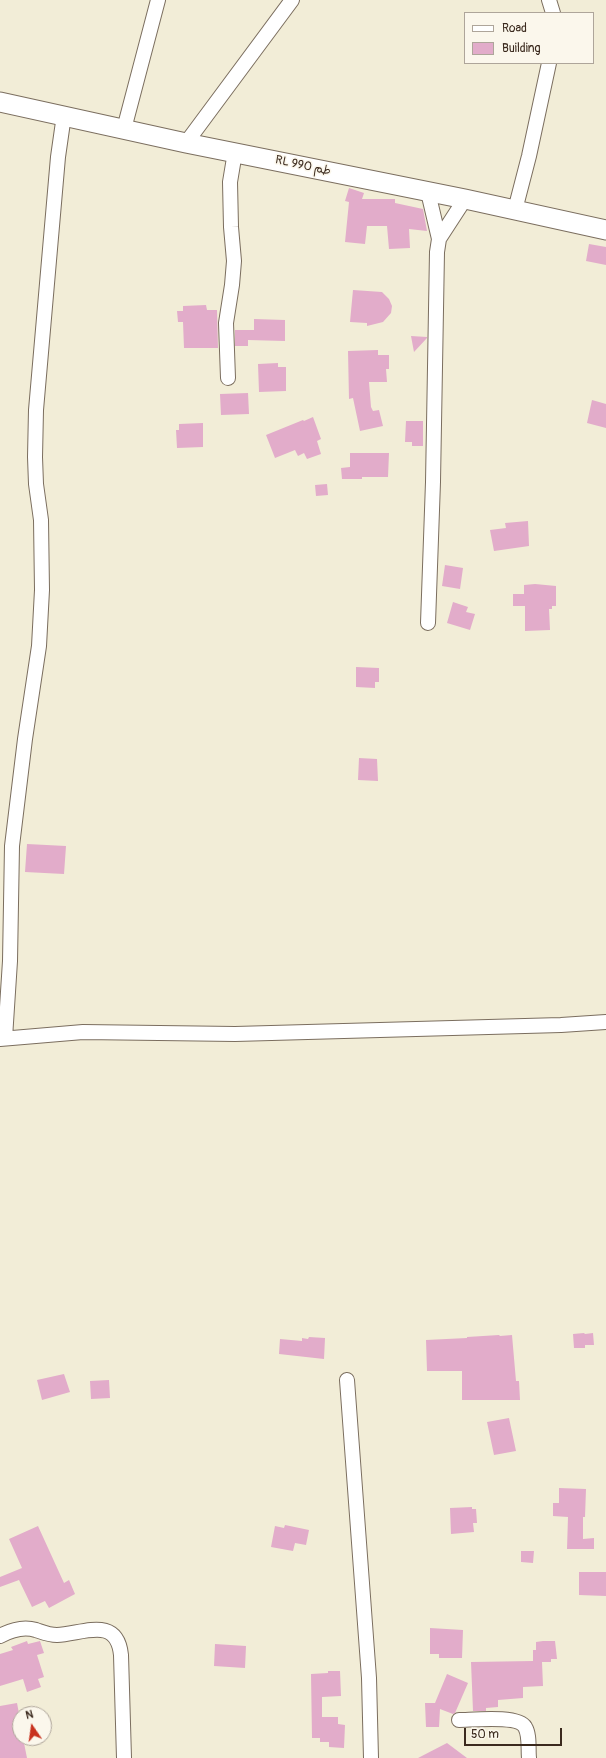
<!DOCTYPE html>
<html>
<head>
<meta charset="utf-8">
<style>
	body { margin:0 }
	#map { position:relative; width:606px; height:1758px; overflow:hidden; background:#f2edd7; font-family:Pangolin,sans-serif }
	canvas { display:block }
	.legend { position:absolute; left:464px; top:12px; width:130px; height:52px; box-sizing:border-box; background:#fbf7ec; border:1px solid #aea59a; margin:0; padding:5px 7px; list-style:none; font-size:12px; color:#3b2a1e }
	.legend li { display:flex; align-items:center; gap:8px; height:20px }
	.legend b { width:20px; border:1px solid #aea59a }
	.north { position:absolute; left:12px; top:1706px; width:40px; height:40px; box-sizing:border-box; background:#fbf7ec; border:1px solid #aea59a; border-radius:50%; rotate:347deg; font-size:11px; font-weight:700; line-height:16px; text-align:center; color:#3b2a1e }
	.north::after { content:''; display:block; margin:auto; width:14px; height:18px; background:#c8321e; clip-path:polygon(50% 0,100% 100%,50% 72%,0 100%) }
	.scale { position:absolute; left:464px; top:1728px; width:98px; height:18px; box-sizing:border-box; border:2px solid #3b2a1e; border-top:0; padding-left:5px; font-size:12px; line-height:14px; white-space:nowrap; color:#3b2a1e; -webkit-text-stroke:3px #fbf7ec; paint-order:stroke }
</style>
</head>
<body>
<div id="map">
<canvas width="606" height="1758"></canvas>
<ul class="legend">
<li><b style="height:5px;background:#fff"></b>Road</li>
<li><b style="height:11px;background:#e2acca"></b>Building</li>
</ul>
<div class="north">N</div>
<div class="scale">50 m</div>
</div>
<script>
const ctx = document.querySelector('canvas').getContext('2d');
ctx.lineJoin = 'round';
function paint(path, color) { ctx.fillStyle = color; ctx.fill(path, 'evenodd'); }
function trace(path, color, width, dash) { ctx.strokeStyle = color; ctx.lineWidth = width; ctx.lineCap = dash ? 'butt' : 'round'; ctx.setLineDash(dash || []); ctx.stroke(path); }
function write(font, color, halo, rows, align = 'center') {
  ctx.font = font + ' Pangolin,"Playpen Sans Arabic",sans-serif'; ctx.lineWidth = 3; ctx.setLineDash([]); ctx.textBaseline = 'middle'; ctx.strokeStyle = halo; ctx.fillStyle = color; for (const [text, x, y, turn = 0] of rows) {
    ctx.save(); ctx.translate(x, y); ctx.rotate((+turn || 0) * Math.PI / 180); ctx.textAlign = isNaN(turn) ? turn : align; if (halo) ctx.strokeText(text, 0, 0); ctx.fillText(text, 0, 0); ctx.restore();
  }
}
paint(new Path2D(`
	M349 188 364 193 362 199H395V203L423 209 427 231 409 229 410 248 389 249 387 226H367L365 244 345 242 349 202 345 201Z
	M589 244 606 247V265L586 261Z
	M353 290 382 292 389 299 392 306 391 313 383 322 367 326V323L350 322Z
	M206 305 207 310H217L218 348H184L183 322H178L177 311H183V306Z
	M254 319 285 320V341L248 340V346H235V330H254Z
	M411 336 427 337V338L414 352Z
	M378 350V355H389V369H386L387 382H369L371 407 373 411 379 410 383 426 360 431 353 398 349 399 348 351Z
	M278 363V367H286V391L259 392 258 364Z
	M248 393 249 414 221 415 220 394Z
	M592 400 606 404V428L587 423Z
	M313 417 321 439 317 441 321 454 307 459 304 453 298 456 295 450 275 458 266 435 303 420 304 421Z
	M406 421H423V446H412V442H405Z
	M203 423V447L177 448 176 430H179V424Z
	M350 453H389L388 477H362V479H342L341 468 350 467Z
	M327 484 328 495 316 496 315 485Z
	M528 521 529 546 494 551 490 530 506 528 505 523Z
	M445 565 463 568 460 589 442 586Z
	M535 584 556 586V606H552V609H549L550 630 525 631V606H513V594H524V585Z
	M453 602 468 607 466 612 475 614 470 630 447 623Z
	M356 667 379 668V682H375V688L356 687Z
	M359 758 377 759 378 781 358 780Z
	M27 844 66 846 64 874 25 872Z
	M584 1333 585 1334 593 1333 594 1345H585V1348H574L573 1334Z
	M499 1335 500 1336 512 1335 516 1381H519L520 1400H462V1371H427L426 1340 467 1338V1337Z
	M309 1337 325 1338 324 1359 279 1354 280 1339 302 1341V1338L308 1339Z
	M64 1374 70 1392 42 1400 37 1380Z
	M109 1380 110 1398 91 1399 90 1381Z
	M509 1418 516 1451 494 1455 487 1422Z
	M559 1488 586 1489 585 1517H583V1539L594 1538V1549H567L568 1517 553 1516V1503H559Z
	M472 1507V1509H476L477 1523H473L474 1532 451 1534 450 1508Z
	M285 1525 309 1530 306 1545 295 1543 293 1551 271 1547 275 1526 284 1528Z
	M38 1526 64 1583 69 1580 75 1594 49 1608 45 1601 32 1607 19 1580 0 1587V1577L22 1568 9 1539Z
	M521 1551H534L533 1563 521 1562Z
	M579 1572H606V1596L579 1595Z
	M430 1628 463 1630 462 1658H439V1654H430Z
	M27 1641 28 1644 40 1641 44 1653 37 1655 44 1677 38 1679 41 1687 27 1692 23 1679 0 1686V1654L13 1650 11 1647Z
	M543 1641H555L557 1659H551V1662H542L543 1686 523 1687V1698L498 1700V1707L486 1708V1711H473L471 1662 533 1661V1650H536V1642Z
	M215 1644 246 1646 245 1668 214 1666Z
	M328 1671H340L341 1696 322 1697V1717H338V1724L345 1725 344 1748 329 1747V1742H320V1738H312L311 1674 328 1673Z
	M447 1674 468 1683 455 1713 453 1714 440 1709 439 1727H426L425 1703H435Z
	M17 1703 20 1719V1738H23L27 1758H0V1706Z
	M447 1743 467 1758H418Z`), '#e2acca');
const street = new Path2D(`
	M549 0 553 13
	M124 129 158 0
	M186 143 292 0
	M428 192 439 239
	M515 210 529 156 549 63
	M228 378 226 323 232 285 234 261 231 227 230 182 235 152
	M428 623 433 482 437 252 439 239 465 199
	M5 1038 10 961 12 846 25 739 39 646 42 590 41 520 36 484 35 457 36 410 58 157 64 115
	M0 1039 83 1032 235 1034 561 1025 606 1022
	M347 1380 369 1678 371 1758
	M0 1636C11 1630 23 1626 36 1630 42 1632 49 1635 57 1635 82 1634 117 1615 121 1655L124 1758
	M459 1720C472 1720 518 1715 525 1727 530 1735 528 1749 529 1758`);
const secondary = new Path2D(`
	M0 102 186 143 465 199 606 230`);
trace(street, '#7b6e5f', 16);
trace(secondary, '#7b6e5f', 21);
trace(street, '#fff', 14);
trace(secondary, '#fff', 19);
write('12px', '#3b2a1e', '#fbf7ec', [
	["RL طم 990",303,166,12]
]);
</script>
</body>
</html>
